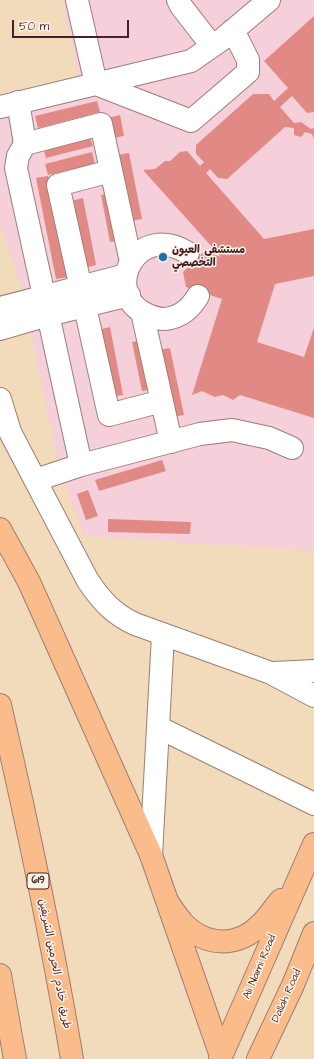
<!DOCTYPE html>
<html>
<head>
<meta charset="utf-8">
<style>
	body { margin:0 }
	#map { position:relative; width:314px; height:1059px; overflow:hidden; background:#f2dbbb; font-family:"Architects Daughter",sans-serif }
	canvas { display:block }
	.scale { position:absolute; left:12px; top:20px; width:117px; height:18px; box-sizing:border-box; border:2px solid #4a1f2b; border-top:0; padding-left:5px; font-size:12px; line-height:14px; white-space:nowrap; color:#4a1f2b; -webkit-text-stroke:3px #fcf5e5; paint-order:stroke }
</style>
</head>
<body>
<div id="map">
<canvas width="314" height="1059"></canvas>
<div class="scale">50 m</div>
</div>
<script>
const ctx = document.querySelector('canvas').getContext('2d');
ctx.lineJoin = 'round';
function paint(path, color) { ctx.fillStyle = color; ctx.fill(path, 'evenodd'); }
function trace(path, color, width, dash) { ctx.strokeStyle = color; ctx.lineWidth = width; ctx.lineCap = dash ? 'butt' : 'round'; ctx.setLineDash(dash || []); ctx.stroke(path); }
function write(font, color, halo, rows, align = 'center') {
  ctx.font = font + ' "Architects Daughter","Playpen Sans Arabic",sans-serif'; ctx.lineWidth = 3; ctx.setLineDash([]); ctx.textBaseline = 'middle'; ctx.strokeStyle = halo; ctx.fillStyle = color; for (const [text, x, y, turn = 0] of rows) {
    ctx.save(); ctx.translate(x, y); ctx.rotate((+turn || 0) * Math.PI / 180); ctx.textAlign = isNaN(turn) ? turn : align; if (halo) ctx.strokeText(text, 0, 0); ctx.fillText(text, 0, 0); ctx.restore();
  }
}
paint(new Path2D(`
	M62 0H314V551L84 536 58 464 23 293 0 221V98L80 81Z`), '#f5cfd9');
paint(new Path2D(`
	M314 16V112L307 113 292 96 280 107 294 123 301 122 311 129 314 128V139L312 134 305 132 301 137 294 135V128L285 127 227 179 218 178 210 169 206 173 264 239 314 229V276L275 284 257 342 304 357 314 328V418L240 395 233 400 223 395 215 397 202 391 192 395 222 299 186 287 183 272 205 251 221 257 143 170 155 169 165 161H170L180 152 187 151 200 166 204 162 196 154V145L253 94H269L274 101 288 88 264 61Z
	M97 101 100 112 38 128 35 116Z
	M120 115 124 136 113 138 108 118Z
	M89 134 93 146 46 158 43 146Z
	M92 152 95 164 48 175 45 164Z
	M129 153 142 219 131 221 117 155Z
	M48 176 68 277 56 279 36 178Z
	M113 192 122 240 110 242 101 195Z
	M83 198 96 265 84 268 71 201Z
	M110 327 123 395 111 397 98 330Z
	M144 340 154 389 142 391 132 342Z
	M170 348 184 415 172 417 158 350Z
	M162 460 166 471 99 491 95 480Z
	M88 490 98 516 86 520 77 494Z
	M108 519 191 522 190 534 108 532Z`), '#e18a85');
const minor = new Path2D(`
	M77 0 96 84 191 121 248 72V60L233 30
	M178 0 181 6 212 46
	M18 102 25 144
	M0 107 191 61 224 38 269 0
	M111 171 58 185 109 415 162 401
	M188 253C138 221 103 288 142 312 149 316 156 319 165 319 181 317 190 309 198 296
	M0 308 126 275
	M142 312 171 442
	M0 329 48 315 129 295
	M0 399 10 432 88 581C101 600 113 614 135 624L271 673 314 696
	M81 465 16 168 18 156 25 144 101 124 131 262
	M36 480 81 465 200 434 232 430 269 438 292 448
	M274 673 314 671
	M158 727 314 804
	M151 855 163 635`);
const major = new Path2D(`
	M169 904C173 910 177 916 182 922 205 947 238 948 261 924 269 917 274 907 281 900
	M220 1059 314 844
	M258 1059 293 985 314 933`);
const highway = new Path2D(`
	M0 529 29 582 151 855 221 1056
	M0 705C27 822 52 940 72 1059
	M0 975 15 1059`);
trace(minor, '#9e7d73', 24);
trace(major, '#9e7d73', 24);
trace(highway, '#9e7d73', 24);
trace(minor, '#fff', 22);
trace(major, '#fabc8b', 22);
trace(highway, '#fabc8b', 22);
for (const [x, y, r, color] of [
	[163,257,5,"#1f6fb2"]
]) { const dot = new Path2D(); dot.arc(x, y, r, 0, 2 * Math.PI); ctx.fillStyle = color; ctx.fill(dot); trace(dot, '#fcf5e5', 1.5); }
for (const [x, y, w] of [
	[38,881,22]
]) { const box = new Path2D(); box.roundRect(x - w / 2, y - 8, w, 16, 3); ctx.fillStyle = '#fcf5e5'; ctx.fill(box); trace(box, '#4a1f2b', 1); }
write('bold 10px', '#4a1f2b', null, [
	["619",38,881]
]);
write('bold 11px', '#4a1f2b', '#fcf5e5', [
	["مستشفى العيون",172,251],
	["التخصصي",172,264]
], 'left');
write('11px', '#4a1f2b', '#fcf5e5', [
	["طريق خادم الحرمين الشريفين",54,964,79],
	["Ali Naimi Road",260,967,-67],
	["Dallah Road",287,996,-66]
]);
</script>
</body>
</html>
